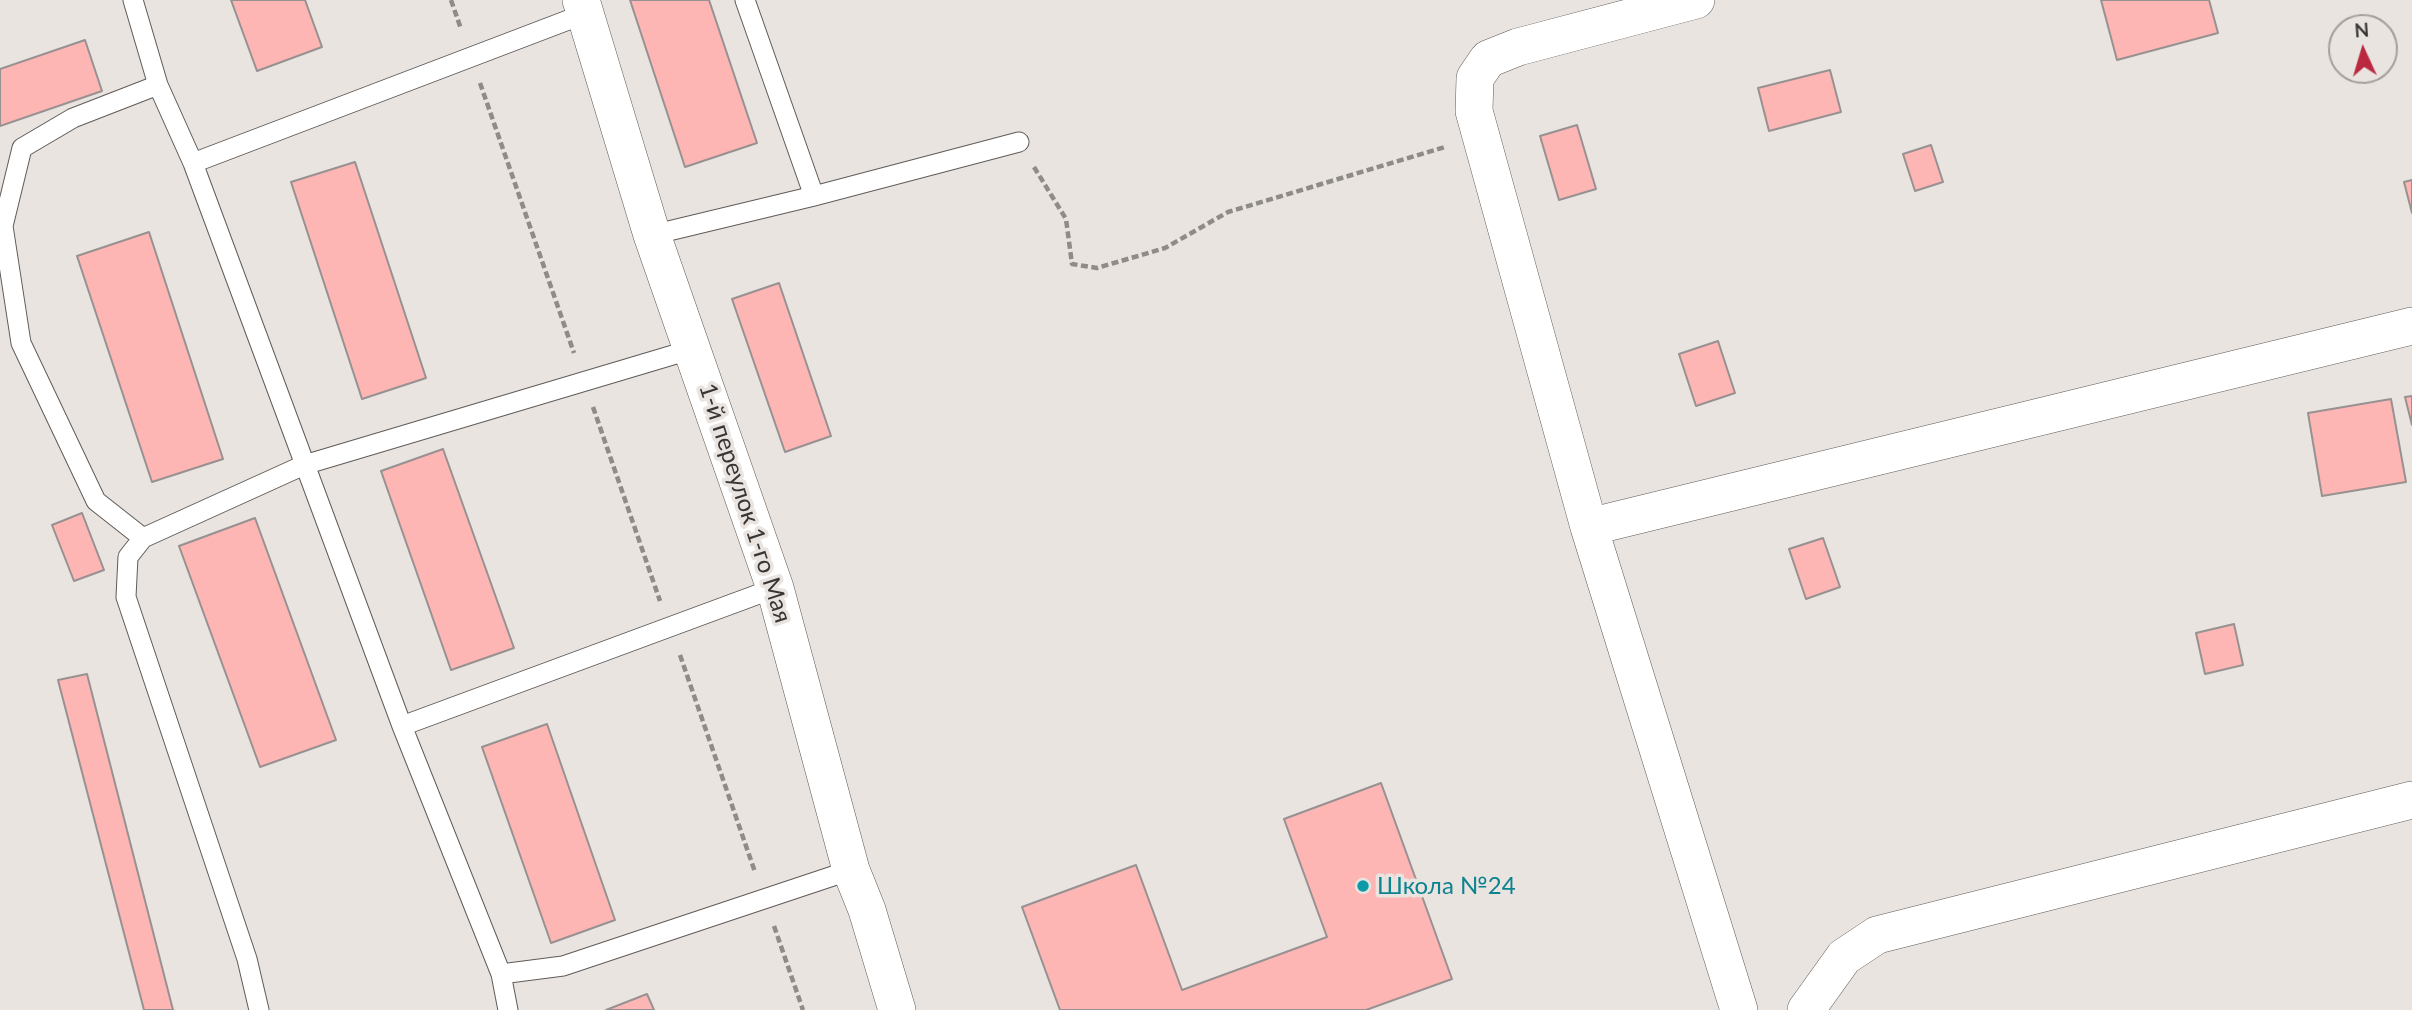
<!DOCTYPE html>
<html>
<head>
<meta charset="utf-8">
<style>
	body { margin:0 }
	#map { position:relative; width:2412px; height:1010px; overflow:hidden; background:#e9e4e0; font-family:Lato,sans-serif }
	canvas { display:block }
	.north { position:absolute; left:2328px; top:14px; width:70px; height:70px; box-sizing:border-box; background:#e9e4e0; border:2px solid #a29e9c; border-radius:50%; rotate:356deg; font-size:19px; font-weight:700; line-height:28px; text-align:center; color:#383635 }
	.north::after { content:''; display:block; margin:auto; width:24px; height:32px; background:#ba2940; clip-path:polygon(50% 0,100% 100%,50% 72%,0 100%) }
</style>
</head>
<body>
<div id="map">
<canvas width="2412" height="1010"></canvas>
<div class="north">N</div>
</div>
<script>
const ctx = document.querySelector('canvas').getContext('2d');
ctx.lineJoin = 'round';
function paint(path, color) { ctx.fillStyle = color; ctx.fill(path, 'evenodd'); }
function trace(path, color, width, dash) { ctx.strokeStyle = color; ctx.lineWidth = width; ctx.lineCap = dash ? 'butt' : 'round'; ctx.setLineDash(dash || []); ctx.stroke(path); }
function write(font, color, halo, rows, align = 'center') {
  ctx.font = font + ' Lato,sans-serif'; ctx.lineWidth = 7; ctx.setLineDash([]); ctx.textBaseline = 'middle'; ctx.strokeStyle = halo; ctx.fillStyle = color; for (const [text, x, y, turn = 0] of rows) {
    ctx.save(); ctx.translate(x, y); ctx.rotate((+turn || 0) * Math.PI / 180); ctx.textAlign = isNaN(turn) ? turn : align; if (halo) ctx.strokeText(text, 0, 0); ctx.fillText(text, 0, 0); ctx.restore();
  }
}
const building = new Path2D(`
	M231 0H305L322 47 257 71Z
	M630 0H709L757 143 685 167Z
	M2101 0H2209L2218 33 2117 60Z
	M85 40 102 91 0 126V69Z
	M1830 70 1841 112 1769 131 1758 88Z
	M1577 125 1596 189 1559 200 1540 136Z
	M1931 145 1943 182 1915 191 1903 154Z
	M355 162 426 378 362 399 291 182Z
	M2412 180V213L2404 182Z
	M149 232 223 459 152 482 77 256Z
	M779 283 831 436 785 452 732 299Z
	M1718 341 1735 393 1696 406 1679 354Z
	M2412 396V425L2405 397Z
	M2391 399 2406 482 2322 496 2308 413Z
	M443 449 514 648 451 670 381 471Z
	M82 513 104 570 74 581 52 525Z
	M255 518 336 740 260 767 179 546Z
	M1823 538 1840 587 1806 599 1789 549Z
	M2234 624 2243 665 2205 674 2196 633Z
	M87 674 173 1010H144L58 680Z
	M547 724 615 920 551 943 482 747Z
	M1381 783 1452 979 1366 1010H1060L1022 907 1136 865 1182 990 1327 937 1284 819Z
	M647 994 654 1010H606Z`);
paint(building, '#feb6b4');
trace(building, '#979191', 2);
const lane = new Path2D(`
	M133 0 158 85 193 163 402 726 501 974 508 1010
	M745 0 814 196
	M193 163 584 14
	M652 235 814 196 1019 142
	M143 538 96 501 21 343 3 226 22 148 73 118 158 85
	M402 726 775 588
	M501 974 563 966 851 870
	M259 1010 247 959 126 597 128 557 143 538 304 465 693 349`);
const street = new Path2D(`
	M581 0 652 235 775 588 851 870 867 910 897 1010
	M1696 0 1518 47 1488 59 1475 78 1474 111 1589 527 1739 1010
	M1589 527 2412 326
	M1806 1010 1844 957 1877 935 2412 800`);
trace(lane, '#605b58', 21);
trace(street, '#605b58', 38);
trace(new Path2D(`
	M451 0 461 29
	M480 83 574 353
	M1034 167 1066 219 1072 264 1097 268 1165 248 1228 212 1445 147
	M593 407 660 601
	M680 655 755 872
	M774 926 803 1010`), '#8e8b88', 4.5, [7, 3.5]);
trace(lane, '#fff', 19);
trace(street, '#fff', 37);
for (const [x, y, r, color] of [
	[1363,886,7,"#0f9aa8"]
]) { const dot = new Path2D(); dot.arc(x, y, r, 0, 2 * Math.PI); ctx.fillStyle = color; ctx.fill(dot); trace(dot, '#e9e4e0', 2.5); }
write('24px', '#383635', '#e9e4e0', [
	["1-й переулок 1-го Мая",745,503,72]
]);
write('24px', '#0d838f', '#e9e4e0', [
	["Школа №24",1377,886]
], 'left');
</script>
</body>
</html>
